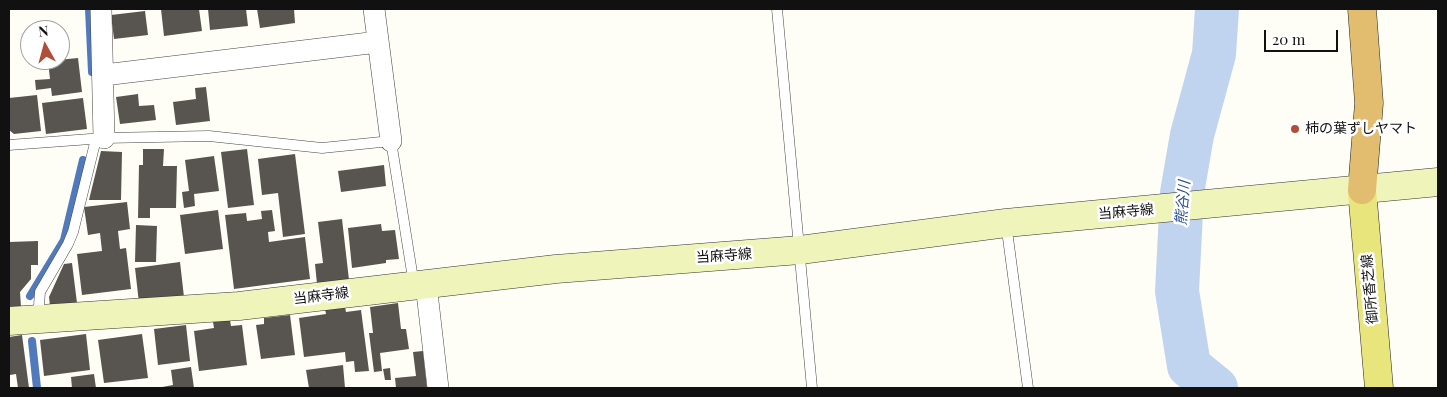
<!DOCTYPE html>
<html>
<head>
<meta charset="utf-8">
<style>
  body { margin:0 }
  #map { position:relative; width:1447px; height:397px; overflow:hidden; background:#fefef6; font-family:"Playfair Display",serif }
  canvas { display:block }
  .frame { position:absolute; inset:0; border:10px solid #111; pointer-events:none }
  .north { position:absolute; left:20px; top:20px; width:50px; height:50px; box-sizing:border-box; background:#fff; border:1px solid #a0a0a0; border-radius:50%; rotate:353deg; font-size:14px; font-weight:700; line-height:20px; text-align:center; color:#111 }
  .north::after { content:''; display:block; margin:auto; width:18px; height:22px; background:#b04e39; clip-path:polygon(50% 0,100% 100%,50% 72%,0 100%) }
  .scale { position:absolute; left:1264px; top:30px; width:74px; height:22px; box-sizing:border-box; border:2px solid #111; border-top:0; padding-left:6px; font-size:15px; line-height:18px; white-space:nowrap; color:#111; -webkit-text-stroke:4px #fff; paint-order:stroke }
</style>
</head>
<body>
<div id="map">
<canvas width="1447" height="397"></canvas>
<div class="frame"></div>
<div class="north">N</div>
<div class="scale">20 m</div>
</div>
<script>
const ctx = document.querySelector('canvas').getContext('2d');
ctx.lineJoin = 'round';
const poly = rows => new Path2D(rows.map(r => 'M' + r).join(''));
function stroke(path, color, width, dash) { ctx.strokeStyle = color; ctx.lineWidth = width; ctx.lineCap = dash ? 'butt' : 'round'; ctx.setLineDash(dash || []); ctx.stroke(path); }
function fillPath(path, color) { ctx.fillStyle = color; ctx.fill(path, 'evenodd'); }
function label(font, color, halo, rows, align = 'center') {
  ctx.font = font + ' "Playfair Display","Noto Sans JP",serif'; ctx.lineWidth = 5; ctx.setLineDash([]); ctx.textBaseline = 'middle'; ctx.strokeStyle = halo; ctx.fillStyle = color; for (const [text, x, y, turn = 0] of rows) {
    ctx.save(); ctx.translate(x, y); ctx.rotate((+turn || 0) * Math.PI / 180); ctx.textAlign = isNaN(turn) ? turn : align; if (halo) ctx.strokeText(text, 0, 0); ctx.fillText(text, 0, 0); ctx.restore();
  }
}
const stream = poly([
  [89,9,92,72],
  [30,296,64,240,83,160],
  [32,341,37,388]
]);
const river = poly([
  [1216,388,1189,366,1177,291,1182,193,1192,135,1214,54,1217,9]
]);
const building = poly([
  [161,9,199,9,202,31,164,36],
  [208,9,246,9,248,26,210,30],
  [257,9,294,9,295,23,260,28],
  [145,11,148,35,114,39,111,15],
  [78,58,82,92,52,96,51,88,36,90,35,80,50,79,48,61],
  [206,87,210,121,176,125,173,102,196,99,195,88],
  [138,94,139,106,154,105,156,120,120,124,116,97],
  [37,95,41,131,14,134,9,130,9,98],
  [83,98,87,129,46,134,42,103],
  [143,149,164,149,163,166,177,166,176,208,150,208,150,218,138,218,139,165,143,165],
  [247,149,254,205,228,208,221,152],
  [101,151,122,152,121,200,89,200],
  [295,154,305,234,283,237,278,193,262,195,258,159],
  [214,156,219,191,194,194,195,206,184,208,182,192,189,191,185,160],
  [384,165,386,186,341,192,338,171],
  [127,202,130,229,118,231,120,249,126,248,131,289,82,295,77,254,102,251,100,233,88,235,84,207],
  [218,210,223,249,185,254,180,215],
  [272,210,275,231,268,232,269,242,305,237,310,279,234,289,225,215,246,213,247,221,262,219,261,211],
  [342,219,349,280,317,284,315,264,323,263,318,222],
  [381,224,382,231,395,230,399,259,386,260,386,263,352,268,348,228],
  [136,225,157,226,156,262,135,262],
  [38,241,38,265,31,265,31,279,20,292,21,307,9,307,9,242],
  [180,262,184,297,139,303,135,268],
  [72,263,77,303,50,306,49,297,64,264],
  [398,303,401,329,406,329,409,349,380,353,382,371,374,372,369,333,373,333,370,307],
  [345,307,346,312,361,310,369,371,355,372,354,361,346,362,345,352,304,357,299,318,326,314,325,309],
  [290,315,295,355,261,359,256,325,264,324,264,318],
  [230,320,231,326,242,325,247,365,199,371,194,331,214,328,213,322],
  [186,325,190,361,158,365,154,329],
  [86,334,90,370,44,376,40,340],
  [142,334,148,378,104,383,98,340],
  [22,335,29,388,18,388,16,374,10,375,9,337],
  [423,351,427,388,396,388,395,378,416,376,413,352],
  [343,365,345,388,309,388,306,370],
  [191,367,194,388,157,388,173,385,171,370],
  [390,368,391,380,385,380,383,369],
  [94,374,96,388,72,388,71,377]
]);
const lane = poly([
  [777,9,812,388],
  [9,145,104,138,209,136,322,148,391,141,414,285],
  [1006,223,1028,388],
  [38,319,40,292,68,244,73,232,96,139]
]);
const street = poly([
  [101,9,104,138],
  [374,9,391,141],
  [104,75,378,42],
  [426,284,438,388]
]);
const secondary = poly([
  [9,321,239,306,556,269,800,250,1006,223,1438,182]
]);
const primary = poly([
  [1362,190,1379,388]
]);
const highway = poly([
  [1362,9,1369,103,1362,190]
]);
const markers = [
  [1295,129,5,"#b04e39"]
];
const poiNames = [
  ["柿の葉ずしヤマト",1305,129]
];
const streetNames = [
  ["当麻寺線",1126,212,-5],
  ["当麻寺線",724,256,-4],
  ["御所香芝線",1370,289,-95],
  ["当麻寺線",321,296,-7]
];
const waterNames = [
  ["熊谷川",1183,203,-85]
];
stroke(stream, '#517abd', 8);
stroke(river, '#c1d4ef', 44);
fillPath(building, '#58544f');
stroke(lane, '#444', 11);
stroke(street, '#444', 22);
stroke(secondary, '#333', 29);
stroke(primary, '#222', 29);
stroke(highway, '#222', 29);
stroke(lane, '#fff', 10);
stroke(street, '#fff', 21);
stroke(secondary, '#eff5ba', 28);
stroke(primary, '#e7e57c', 28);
stroke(highway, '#e2bd70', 28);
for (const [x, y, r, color] of markers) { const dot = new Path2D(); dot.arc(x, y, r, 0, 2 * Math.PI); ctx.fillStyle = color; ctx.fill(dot); stroke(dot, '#fff', 2); }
label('14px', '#111', '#fff', poiNames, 'left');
label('14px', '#111', '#fff', streetNames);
label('italic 15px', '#294e94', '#fff', waterNames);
</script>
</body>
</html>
